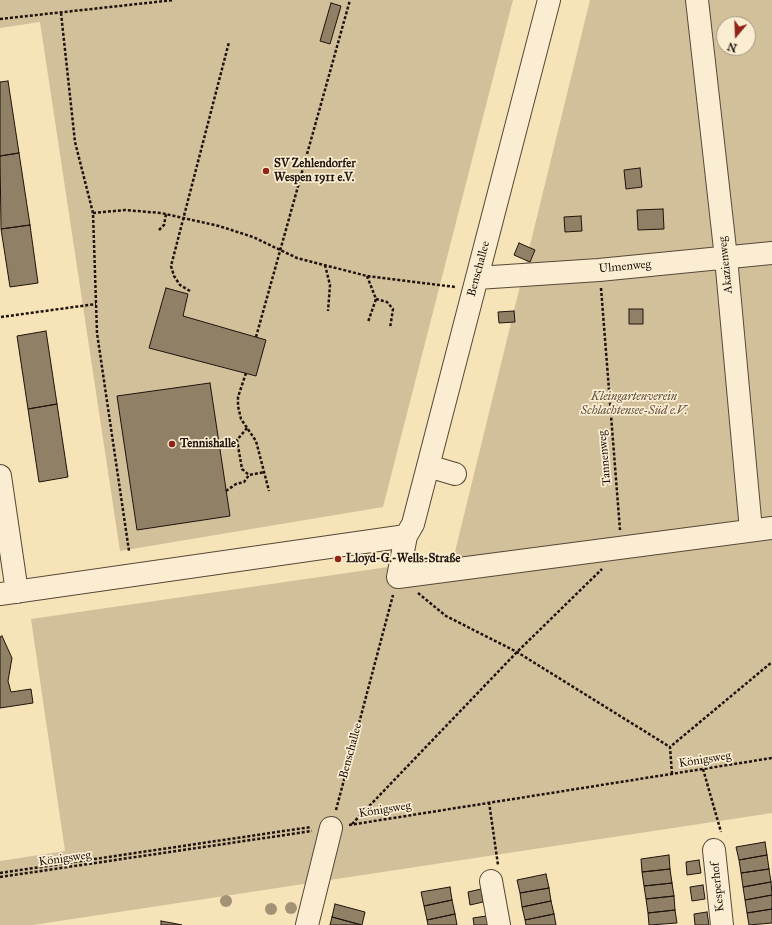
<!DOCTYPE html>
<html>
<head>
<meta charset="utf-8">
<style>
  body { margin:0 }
  #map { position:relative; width:772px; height:925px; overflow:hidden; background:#f7e3b8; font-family:"IM FELL Great Primer",serif }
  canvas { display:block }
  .north { position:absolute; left:716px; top:16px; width:40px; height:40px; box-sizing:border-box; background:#faedd1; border:1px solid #a29683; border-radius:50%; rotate:199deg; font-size:11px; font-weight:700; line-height:16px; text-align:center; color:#1f140d }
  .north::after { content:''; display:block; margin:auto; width:14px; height:18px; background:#8f2418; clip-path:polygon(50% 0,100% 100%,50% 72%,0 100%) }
</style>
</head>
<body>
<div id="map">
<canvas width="772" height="925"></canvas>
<div class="north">N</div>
</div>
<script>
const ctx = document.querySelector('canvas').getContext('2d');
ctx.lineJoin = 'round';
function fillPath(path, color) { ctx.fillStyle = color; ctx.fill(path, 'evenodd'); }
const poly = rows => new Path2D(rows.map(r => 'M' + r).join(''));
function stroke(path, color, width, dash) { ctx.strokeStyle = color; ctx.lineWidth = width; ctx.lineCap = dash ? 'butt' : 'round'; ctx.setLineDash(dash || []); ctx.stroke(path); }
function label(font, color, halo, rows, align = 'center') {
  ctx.font = font + ' "IM FELL Great Primer",serif'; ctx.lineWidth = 3.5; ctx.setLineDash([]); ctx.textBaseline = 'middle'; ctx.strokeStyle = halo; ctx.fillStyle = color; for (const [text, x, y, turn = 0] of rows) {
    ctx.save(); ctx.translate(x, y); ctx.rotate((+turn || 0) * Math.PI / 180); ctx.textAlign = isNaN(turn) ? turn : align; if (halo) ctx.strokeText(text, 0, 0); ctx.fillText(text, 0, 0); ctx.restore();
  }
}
const green = poly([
  [0,0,513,0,383,507,120,551,40,22,0,28],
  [590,0,772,0,772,813,33,925,0,925,0,861,65,851,31,619,388,567,386,577,451,568],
  [724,24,748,24,748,48,724,48]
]);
const building = poly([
  [331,3,341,6,330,44,320,41,331,3],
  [8,81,19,153,0,156,0,82,8,81],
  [19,153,30,225,1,229,0,156,19,153],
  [640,168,642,187,626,189,624,170,640,168],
  [663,209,664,229,638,230,637,210,663,209],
  [581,216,582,231,565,232,564,217,581,216],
  [30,225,38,283,10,287,1,229,30,225],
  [519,243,535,250,530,262,514,255,519,243],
  [166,288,188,294,183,316,266,340,256,376,149,348,166,288],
  [629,309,643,309,643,324,629,324,629,309],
  [514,311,515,322,499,323,498,312,514,311],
  [46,331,57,404,28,409,17,336,46,331],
  [210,383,230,516,137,530,117,396,210,383],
  [57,404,68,477,39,482,28,409,57,404],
  [2,636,12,658,8,681,11,692,31,689,33,703,0,708,0,637,2,636],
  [765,842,767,855,739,860,736,847,765,842],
  [669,855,670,869,642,872,641,859,669,855],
  [767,855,769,869,741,873,739,860,767,855],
  [699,860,701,873,687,875,686,862,699,860],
  [670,869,672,883,644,886,642,872,670,869],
  [769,869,771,882,743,887,741,873,769,869],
  [546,874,549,888,520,893,517,880,546,874],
  [771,882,772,895,745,900,743,887,771,882],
  [672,883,674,896,646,899,644,886,672,883],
  [703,885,705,899,692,901,690,887,703,885],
  [450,887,452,900,424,906,421,892,450,887],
  [549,888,551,901,522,907,520,893,549,888],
  [481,889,483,902,470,905,468,892,481,889],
  [772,895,772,909,747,913,745,900,772,895],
  [674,896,675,910,648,913,646,899,674,896],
  [452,900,455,914,427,920,424,906,452,900],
  [551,901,554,914,525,920,522,907,551,901],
  [335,904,365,912,362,925,332,917,335,904],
  [772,909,772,923,749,925,747,913,772,909],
  [675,910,677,923,649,925,648,913,675,910],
  [707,912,709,925,695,925,694,914,707,912],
  [455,914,457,925,428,925,427,920,455,914],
  [554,914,556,925,526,925,525,920,554,914],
  [486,916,488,925,474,925,473,918,486,916],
  [332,917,361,925,330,925,332,917],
  [161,921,172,923,182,925,161,925,161,921]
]);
const path = poly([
  [61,13,75,142,93,213,97,333,129,551],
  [0,19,174,0],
  [93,213,125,210,161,213,219,226,253,237,297,258,367,276,455,287],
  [159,230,164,225,166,214],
  [325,265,330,285,328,311],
  [367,276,376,299,368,322],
  [601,288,620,530],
  [190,291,180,285,174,276,171,266,229,42],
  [376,299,387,302,393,309,390,328],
  [1,317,96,304],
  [256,337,350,0],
  [246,373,238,397,238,406,241,419,256,441,269,491],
  [247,428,237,440,242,469,249,475],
  [226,491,236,484,244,482,249,475,265,472],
  [418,593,446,616,517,652,670,747],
  [703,769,721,832],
  [672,774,670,747,772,662],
  [489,802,498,865],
  [336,810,393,595],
  [352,824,517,652,602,569],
  [349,825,772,758],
  [0,873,311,827],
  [0,877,312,831]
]);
const minor = poly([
  [549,0,413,524,406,536,398,577,772,528],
  [697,0,726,258,751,530],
  [477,278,599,270,772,253],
  [428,466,455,474],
  [0,476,17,592],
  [0,594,406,536],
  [714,850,722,925],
  [491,881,499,925],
  [307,925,331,828]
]);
const trees = [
  [226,901],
  [291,908],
  [271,909]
];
const markers = [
  [266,171,4,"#8f2418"],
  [172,444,4,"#8f2418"],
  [338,559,4,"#8f2418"]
];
const poiNames = [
  ["SV Zehlendorfer",274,164],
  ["Wespen 1911 e.V.",274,178],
  ["Tennishalle",180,444],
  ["Lloyd-G.-Wells-Straße",346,559]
];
const streetNames = [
  ["Akazienweg",726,265,-96],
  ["Ulmenweg",625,267,-5],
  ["Benschallee",479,269,-75],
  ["Tannenweg",605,458,-95],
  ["Benschallee",351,751,-75],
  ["Königsweg",705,760,-9],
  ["Königsweg",385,810,-9],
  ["Königsweg",65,859,-8],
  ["Kesperhof",718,887,-96]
];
const parkNames = [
  ["Kleingartenverein",634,397],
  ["Schlachtensee-Süd e.V.",634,411]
];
fillPath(green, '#d2c09b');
fillPath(building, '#8f8066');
stroke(building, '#1f140d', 1);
stroke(minor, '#554838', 24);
stroke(path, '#1f140d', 2.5, [3, 2]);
stroke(minor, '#faedd1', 22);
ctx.fillStyle = '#a39275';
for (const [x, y] of trees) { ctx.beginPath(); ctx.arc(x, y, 6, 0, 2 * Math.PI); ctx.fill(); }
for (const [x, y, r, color] of markers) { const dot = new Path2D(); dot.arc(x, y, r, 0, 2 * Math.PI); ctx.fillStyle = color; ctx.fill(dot); stroke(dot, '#faedd1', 1.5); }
label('bold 12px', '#1f140d', '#faedd1', poiNames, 'left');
label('12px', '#1f140d', '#faedd1', streetNames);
label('italic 12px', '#5e503f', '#faedd1', parkNames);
</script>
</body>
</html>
